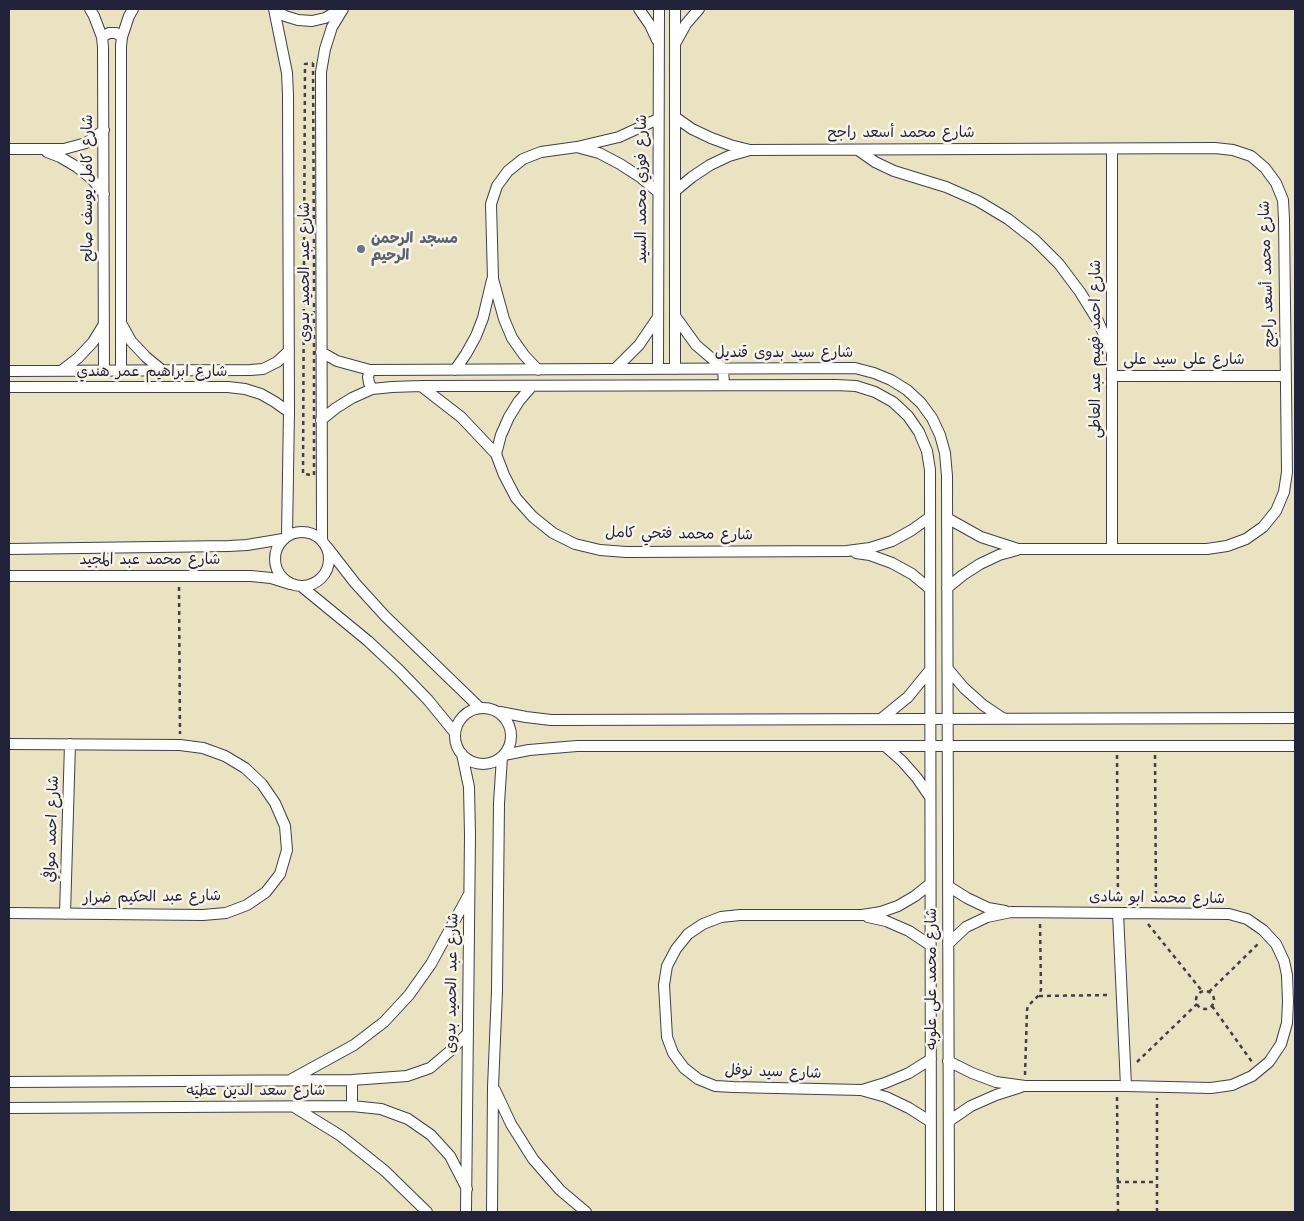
<!DOCTYPE html>
<html>
<head>
<meta charset="utf-8">
<style>
  body { margin:0 }
  #map { position:relative; width:1304px; height:1221px; overflow:hidden; background:#eae3c2; font-family:"Architects Daughter",sans-serif }
  canvas { display:block }
  .frame { position:absolute; inset:0; border:10px solid #22223b; pointer-events:none }
</style>
</head>
<body>
<div id="map">
<canvas width="1304" height="1221"></canvas>
<div class="frame"></div>
</div>
<script>
const ctx = document.querySelector('canvas').getContext('2d');
ctx.lineJoin = 'round';
const poly = rows => new Path2D(rows.map(r => 'M' + r).join(''));
function stroke(path, color, width, dash) { ctx.strokeStyle = color; ctx.lineWidth = width; ctx.lineCap = dash ? 'butt' : 'round'; ctx.setLineDash(dash || []); ctx.stroke(path); }
function label(font, color, halo, rows, align = 'center') {
  ctx.font = font + ' "Architects Daughter","Playpen Sans Arabic",sans-serif'; ctx.lineWidth = 5; ctx.setLineDash([]); ctx.textBaseline = 'middle'; ctx.strokeStyle = halo; ctx.fillStyle = color; for (const [text, x, y, turn = 0] of rows) {
    ctx.save(); ctx.translate(x, y); ctx.rotate((+turn || 0) * Math.PI / 180); ctx.textAlign = isNaN(turn) ? turn : align; if (halo) ctx.strokeText(text, 0, 0); ctx.fillText(text, 0, 0); ctx.restore();
  }
}
const path = poly([
  [313,63,314,260,314,475,303,474,305,64,313,63],
  [179,587,180,734],
  [1117,755,1118,902],
  [1155,755,1156,902],
  [1148,924,1202,991],
  '1196 1000a9 9 0 1 1 18 0a9 9 0 1 1-18 0Z',
  [1209,992,1260,942],
  [1039,996,1111,995],
  [1212,1006,1252,1062],
  [1137,1062,1197,1004],
  [1025,1075,1027,1010,1028,1006,1038,996,1041,990,1040,922],
  [1117,1097,1118,1212],
  [1117,1182,1157,1182],
  [1157,1212,1157,1098]
]);
const minor = poly([
  [90,9,94,16,102,37,103,47,104,371],
  [274,9,287,73,288,95,289,412,287,536],
  [274,9,285,16,298,20,312,21,325,18,341,9],
  [639,9,650,25,657,40],
  [102,37,109,33,116,33,122,37],
  [676,42,686,24,699,9],
  [675,117,692,129,711,138,730,145,750,150,1215,148,1233,150,1251,156,1265,168,1276,183,1283,200,1284,219,1287,472,1284,492,1276,511,1263,527,1246,539,1227,546,1207,549,1018,549,981,537,947,518],
  [580,148,599,153,620,164,640,177,658,192],
  [9,149,64,149,86,143,104,130],
  [1112,149,1112,549],
  [858,150,875,162,894,171,946,187,978,201,1008,219,1035,240,1059,264,1080,292,1098,321,1110,349],
  [47,152,60,157,77,167,92,179,104,194],
  [675,191,692,177,710,165,729,156,750,150],
  [675,316,696,345,723,368,724,385],
  [121,323,131,341,146,357,163,371],
  [321,352,337,361,370,370,855,368,874,373,891,380,907,390,921,403,932,418,940,435,945,453,947,476,949,1212],
  [615,369,639,345,658,317],
  [658,369,659,9],
  [675,369,675,9],
  [370,370,368,377,369,383,372,389],
  [455,370,466,354,476,336,483,318,492,280],
  [538,370,524,355,512,338,504,319,493,279,491,204,497,186,508,171,523,159,541,152,577,147,619,137,658,119],
  [9,371,250,370,263,369,277,362,289,351],
  [61,371,78,358,93,342,104,324],
  [121,371,121,46,122,37,129,16,133,9],
  [1112,376,1286,376],
  [421,386,461,417,496,454,504,475,516,498,533,517,553,533,575,544,600,550,626,552,847,551,870,548,892,541,912,530,930,517],
  [9,387,228,387,245,389,261,394,275,402,289,412],
  [321,420,336,408,352,398,372,389,392,387,421,386,836,385,856,386,875,392,893,402,908,416,919,432,927,451,930,470,931,1212],
  [496,454,501,435,509,417,519,401,532,386],
  '275 559a27 27 0 1 1 54 0a27 27 0 1 1-54 0Z',
  [322,540,321,72,325,49,332,27,343,9],
  [327,547,355,583,385,616,479,707],
  [9,549,229,546,247,545,283,539],
  [856,553,870,555,892,563,912,574,930,589],
  [9,576,251,576,271,578,290,584],
  [301,586,368,641,399,670,428,700,455,733],
  [947,588,963,575,980,564,999,555,1017,550],
  [948,669,964,688,983,705,1004,719],
  '455 736a28 28 0 1 1 56 0a28 28 0 1 1-56 0Z',
  [500,712,526,717,551,720,1295,718],
  [881,719,908,697,930,670],
  [9,744,180,745,203,748,225,756,245,768,262,784,275,803,285,826,287,850,280,874,266,892,247,905,226,913,203,915,9,913],
  [885,746,902,761,917,778,930,797],
  [462,754,469,787,470,835,466,1212],
  [504,755,529,750,577,746,1295,746],
  [930,884,915,896,898,906,881,912,862,915,740,915,721,917,703,924,688,934,676,949,667,966,664,985,667,1037,673,1053,684,1068,698,1079,715,1086,733,1087,861,1090,886,1097,909,1108,931,1122],
  [948,886,967,898,988,908,1005,911],
  [1118,913,1126,1086],
  [65,914,70,744],
  [868,917,886,921,909,931,930,945],
  [948,944,966,927,987,917,1011,912,1229,914,1247,919,1263,930,1276,944,1284,961,1287,975,1288,1002,1287,1023,1281,1044,1269,1062,1252,1076,1232,1085,1211,1088,1126,1086,1025,1086,996,1082,972,1073,948,1061],
  [292,1079,354,1045,384,1022,409,995,431,964,468,896],
  [352,1080,352,1106],
  [9,1082,352,1080,407,1076,430,1068,449,1052,467,1034],
  [495,1090,511,1124,533,1159,560,1190,586,1212],
  [862,1090,885,1083,909,1073,931,1059],
  [294,1107,341,1136,385,1171,427,1212],
  [9,1108,352,1106,381,1109,408,1119,431,1135,450,1156,467,1189],
  [949,1121,971,1106,996,1095,1021,1087],
  [492,1212,493,1087,497,991,499,803,502,757]
]);
const markers = [
  [361,249,5,"#6b7280"]
];
const streetNames = [
  ["شارع محمد أسعد راجح",901,134],
  ["شارع كامل يوسف صالح",89,188,-90],
  ["شارع فوزي محمد السيد",643,189,-90],
  ["شارع عبد الحميد بدوى",306,272,-90],
  ["شارع محمد أسعد راجح",1268,274,-92],
  ["شارع احمد فهيم عبد العاطى",1097,349,-90],
  ["شارع سيد بدوى قنديل",784,354],
  ["شارع على سيد على",1184,361],
  ["شارع ابراهيم عمر هندي",152,373],
  ["شارع محمد فتحي كامل",679,535,1],
  ["شارع محمد عبد المجيد",150,561],
  ["شارع احمد موافي",53,829,-88],
  ["شارع عبد الحكيم ضرار",152,898,-1],
  ["شارع محمد ابو شادى",1157,899,1],
  ["شارع محمد على علوبه",933,979,-90],
  ["شارع عبد الحميد بدوى",453,983,-89],
  ["شارع سيد نوفل",773,1073,2],
  ["شارع سعد الدين عطيه",256,1092]
];
const worshipNames = [
  ["مسجد الرحمن",371,240],
  ["الرحيم",371,257]
];
stroke(minor, '#403f4f', 12);
stroke(path, '#403f4f', 2.5, [4, 4]);
stroke(minor, '#fff', 10);
for (const [x, y, r, color] of markers) { const dot = new Path2D(); dot.arc(x, y, r, 0, 2 * Math.PI); ctx.fillStyle = color; ctx.fill(dot); stroke(dot, '#f7f3e8', 2); }
label('15px', '#22223b', '#f7f3e8', streetNames);
label('bold 15px', '#5b616d', '#f7f3e8', worshipNames, 'left');
</script>
</body>
</html>
